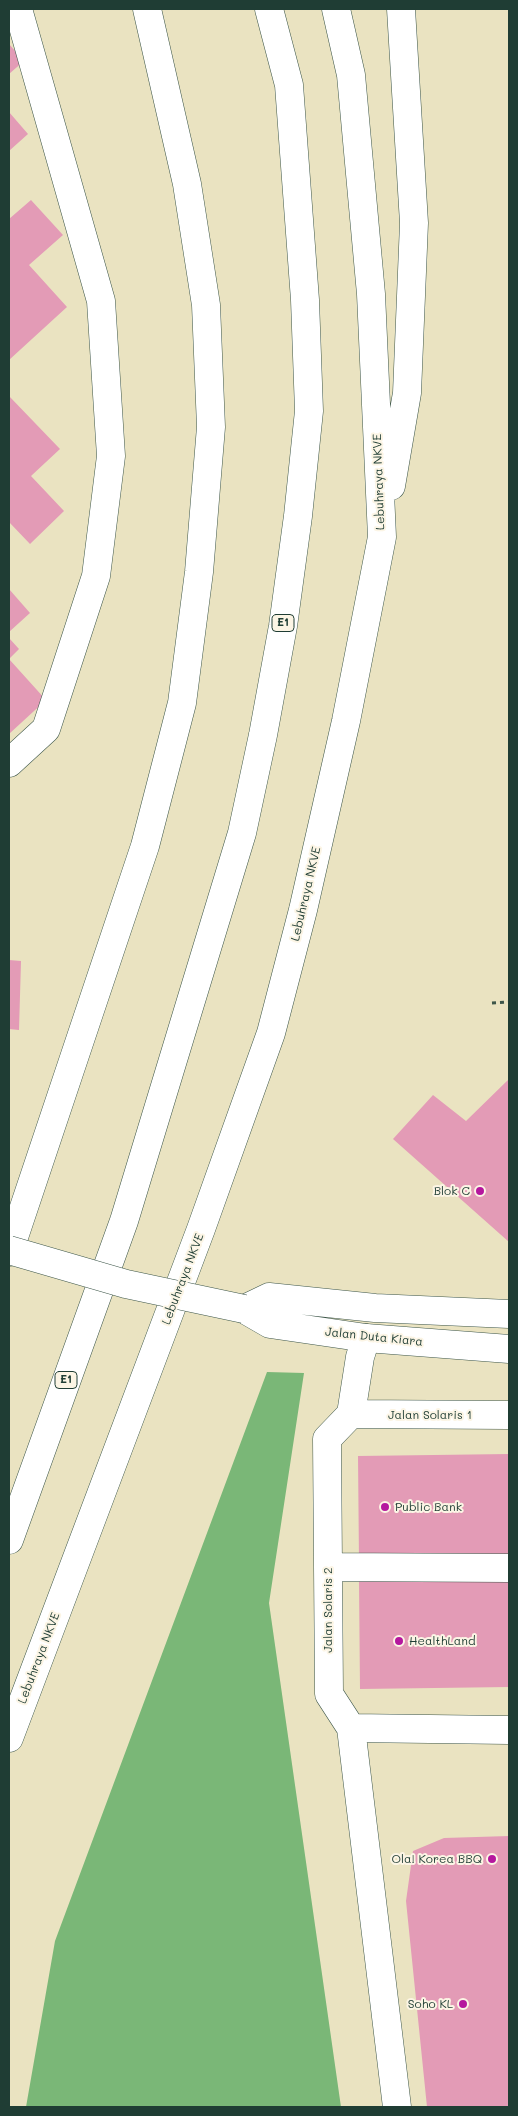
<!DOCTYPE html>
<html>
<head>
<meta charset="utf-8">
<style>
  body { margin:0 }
  #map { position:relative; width:518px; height:2116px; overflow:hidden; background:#eae3c1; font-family:Mali,sans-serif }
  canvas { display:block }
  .frame { position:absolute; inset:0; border:10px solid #1f3d34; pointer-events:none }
</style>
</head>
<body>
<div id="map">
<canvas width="518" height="2116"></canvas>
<div class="frame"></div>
</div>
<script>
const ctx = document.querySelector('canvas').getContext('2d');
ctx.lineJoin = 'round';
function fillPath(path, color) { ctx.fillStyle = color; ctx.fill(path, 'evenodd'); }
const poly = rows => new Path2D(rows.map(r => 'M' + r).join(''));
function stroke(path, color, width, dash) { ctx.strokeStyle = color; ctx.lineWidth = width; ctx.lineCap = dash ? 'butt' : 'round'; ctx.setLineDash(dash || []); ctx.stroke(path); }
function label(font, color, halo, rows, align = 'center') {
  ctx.font = font + ' Mali,sans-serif'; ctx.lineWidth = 4; ctx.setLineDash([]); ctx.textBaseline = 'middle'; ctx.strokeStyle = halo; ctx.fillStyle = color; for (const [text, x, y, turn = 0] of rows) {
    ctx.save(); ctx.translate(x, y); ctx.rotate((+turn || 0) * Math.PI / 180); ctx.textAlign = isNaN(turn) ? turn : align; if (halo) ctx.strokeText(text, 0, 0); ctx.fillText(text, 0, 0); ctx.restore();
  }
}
const forest = poly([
  [267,1372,304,1373,269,1603,341,2107,26,2107,55,1941]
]);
const building = poly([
  [9,44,24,61,9,74],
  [9,112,28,134,9,151],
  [31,200,63,235,29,265,67,307,9,360,9,219],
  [9,396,60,449,31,476,64,511,30,544,9,522],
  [9,589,30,613,9,632],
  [9,638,19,649,9,659],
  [9,659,46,700,9,734],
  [9,960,21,961,19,1030,9,1029],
  [509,1079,509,1242,393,1139,433,1095,466,1121],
  [509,1454,509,1561,359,1562,358,1456],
  [509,1580,509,1687,360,1689,359,1581],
  [509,1836,509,2107,427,2107,406,1901,413,1851,444,1838]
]);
const path = poly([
  [492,1003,509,1002]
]);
const minor = poly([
  [9,763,46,729,96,576,111,456,101,301,18,9],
  [366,1338,360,1357,351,1414,327,1439,329,1694,351,1728,397,2107],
  [351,1414,509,1415],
  [328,1567,509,1568],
  [351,1728,509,1730]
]);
const major = poly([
  [244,1309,270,1324,366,1338,509,1349],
  [244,1309,269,1297,375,1308,509,1314]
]);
const highway = poly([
  [391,486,407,393,414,223,401,9],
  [9,1252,145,846,182,703,199,572,211,427,206,305,187,184,147,9],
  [9,1540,124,1221,242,833,263,735,283,626,298,516,309,411,305,300,289,85,269,9],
  [9,1738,201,1229,271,1033,303,910,346,721,382,537,371,294,351,75,336,9]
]);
const majorBridge = poly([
  [9,1250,126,1284,244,1309]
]);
const markers = [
  [480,1191,5,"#b5179e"],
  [385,1507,5,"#b5179e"],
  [399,1641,5,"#b5179e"],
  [492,1859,5,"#b5179e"],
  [463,2004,5,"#b5179e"]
];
const shields = [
  [283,623,22],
  [66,1380,22]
];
const shieldNames = [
  ["E1",283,623],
  ["E1",66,1380]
];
const streetNames = [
  ["Lebuhraya NKVE",379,482,-92],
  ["Lebuhraya NKVE",306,894,-77],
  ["Lebuhraya NKVE",183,1279,-69],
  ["Jalan Duta Kiara",374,1337,6],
  ["Jalan Solaris 1",430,1415],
  ["Jalan Solaris 2",328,1610,-90],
  ["Lebuhraya NKVE",39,1658,-69]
];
const poiNames = [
  ["Blok C",470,1191],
  ["Public Bank",395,1507,"left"],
  ["HealthLand",409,1641,"left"],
  ["Ola! Korea BBQ",482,1859],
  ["Soho KL",453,2004]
];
fillPath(forest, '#7ab777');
fillPath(building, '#e39bb6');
stroke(minor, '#3d5649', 29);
stroke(major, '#3d5649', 29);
stroke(highway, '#3d5649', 29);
stroke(path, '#3d5649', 3, [4, 4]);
stroke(minor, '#fff', 28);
stroke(major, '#fff', 28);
stroke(highway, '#fff', 28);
stroke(majorBridge, '#3d5649', 29, []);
stroke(majorBridge, '#fff', 28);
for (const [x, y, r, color] of markers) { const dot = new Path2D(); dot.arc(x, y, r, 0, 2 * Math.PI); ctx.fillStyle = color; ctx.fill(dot); stroke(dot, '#fcf5e5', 2); }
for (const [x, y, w] of shields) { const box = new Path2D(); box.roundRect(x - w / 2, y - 8.5, w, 17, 4); ctx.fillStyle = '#fcf5e5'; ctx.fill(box); stroke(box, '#1f3d34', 1); }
label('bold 11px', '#1f3d34', null, shieldNames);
label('12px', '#1f3d34', '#fcf5e5', streetNames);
label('12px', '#1f3d34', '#fcf5e5', poiNames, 'right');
</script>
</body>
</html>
